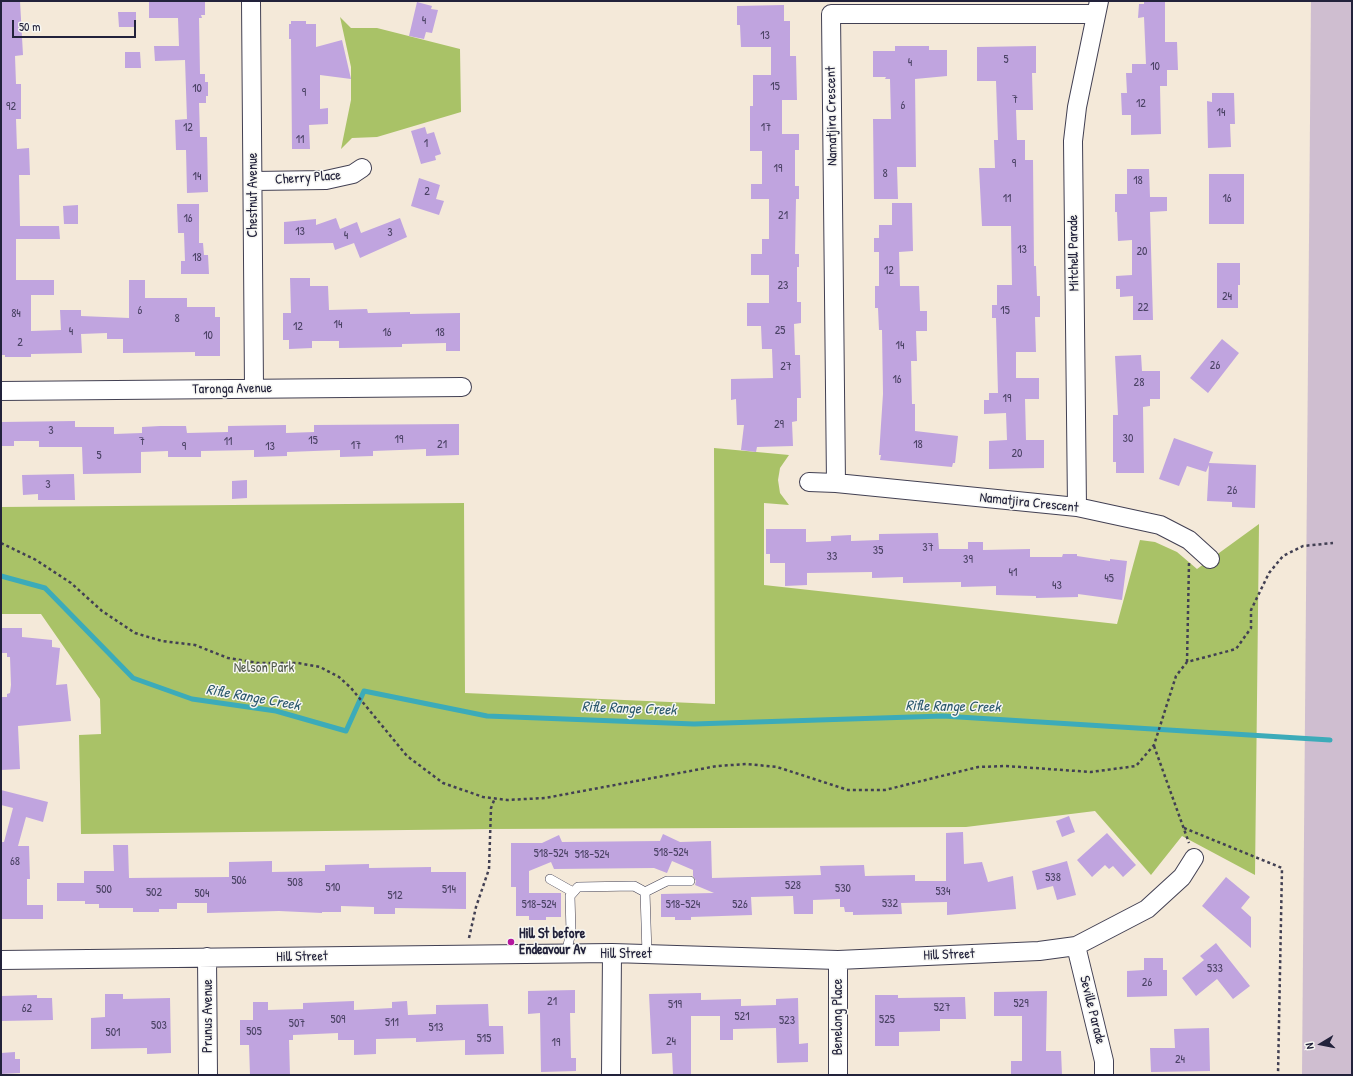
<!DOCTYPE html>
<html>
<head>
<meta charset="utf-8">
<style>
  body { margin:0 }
  #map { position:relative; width:1353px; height:1076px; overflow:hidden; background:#f4e9d9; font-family:"Patrick Hand",sans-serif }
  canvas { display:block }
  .frame { position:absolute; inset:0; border:2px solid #22223b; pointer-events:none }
  .north { position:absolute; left:1301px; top:1024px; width:40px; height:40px; -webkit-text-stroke:3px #f6f6f2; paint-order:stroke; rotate:260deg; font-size:11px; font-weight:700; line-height:16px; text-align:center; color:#22223b }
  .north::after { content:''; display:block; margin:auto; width:14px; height:18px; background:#22223b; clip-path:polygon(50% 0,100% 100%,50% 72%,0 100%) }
  .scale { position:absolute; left:12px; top:20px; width:124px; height:18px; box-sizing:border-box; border:2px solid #22223b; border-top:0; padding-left:5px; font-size:12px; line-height:14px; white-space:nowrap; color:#22223b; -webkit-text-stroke:3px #f6f6f2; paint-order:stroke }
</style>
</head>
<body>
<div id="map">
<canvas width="1353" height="1076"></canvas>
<div class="frame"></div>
<div class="north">N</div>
<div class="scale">50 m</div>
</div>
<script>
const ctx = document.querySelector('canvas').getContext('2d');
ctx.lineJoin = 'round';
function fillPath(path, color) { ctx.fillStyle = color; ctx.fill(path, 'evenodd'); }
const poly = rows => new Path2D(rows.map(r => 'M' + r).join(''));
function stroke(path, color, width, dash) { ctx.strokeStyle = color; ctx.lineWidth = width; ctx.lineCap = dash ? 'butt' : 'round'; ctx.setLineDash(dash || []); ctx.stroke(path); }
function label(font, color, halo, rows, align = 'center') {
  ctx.font = font + ' "Patrick Hand",sans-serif'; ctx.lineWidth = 3; ctx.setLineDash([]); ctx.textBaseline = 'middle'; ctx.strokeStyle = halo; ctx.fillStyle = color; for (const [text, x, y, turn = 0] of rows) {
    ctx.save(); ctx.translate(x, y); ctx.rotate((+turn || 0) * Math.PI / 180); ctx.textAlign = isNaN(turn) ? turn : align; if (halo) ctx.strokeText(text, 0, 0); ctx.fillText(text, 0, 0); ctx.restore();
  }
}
const industrial = poly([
  [1311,1,1352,1,1352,1075,1302,1075]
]);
const green = poly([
  [340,17,351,28,377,28,460,49,461,112,377,137,352,138,341,149,351,100,351,67],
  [714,448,789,455,780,468,778,480,780,493,789,505,764,503,764,585,1117,624,1140,540,1155,542,1177,552,1197,569,1259,524,1255,875,1182,836,1151,875,1095,811,966,827,489,829,81,834,79,735,101,734,100,699,41,614,1,614,1,507,464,503,465,693,715,704]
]);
const stream = poly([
  [1,576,45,588,133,678,192,699,276,711,346,731,364,691,487,716,694,724,943,716,1330,740]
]);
const building = poly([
  [20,1,23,55,15,56,16,84,21,84,21,119,16,119,17,149,29,148,30,175,19,175,20,226,59,226,60,239,16,239,16,280,54,280,54,295,31,295,31,331,61,330,60,310,81,310,81,316,129,318,129,280,145,280,145,298,187,298,187,307,215,307,215,317,220,317,220,356,195,356,195,352,123,353,123,339,107,339,107,333,81,334,82,353,31,354,31,357,5,357,5,355,1,355,1,2],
  [149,1,205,1,205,15,201,15,202,18,199,18,200,74,205,74,205,82,208,82,208,96,206,96,206,103,199,103,200,137,207,137,208,192,187,193,186,150,176,150,175,120,187,119,185,60,155,61,154,46,179,46,178,18,149,18],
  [1144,1,1165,1,1165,42,1177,42,1178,70,1167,70,1167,86,1160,86,1161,134,1131,135,1131,115,1122,115,1121,93,1127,93,1126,73,1132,73,1132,64,1146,64,1144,17,1138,18,1139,4,1144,4],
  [417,2,432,6,431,9,438,10,432,33,426,32,424,39,409,36],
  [784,5,784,21,790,21,790,56,796,56,797,100,782,100,782,134,799,134,799,150,795,150,795,186,799,186,799,199,796,199,795,254,799,254,799,267,797,267,797,302,801,302,801,323,794,324,795,355,800,355,801,398,797,398,797,421,792,422,793,446,757,447,756,452,741,450,744,425,737,425,736,399,731,400,731,379,773,378,772,349,762,349,761,326,747,326,747,303,769,303,769,275,751,275,751,254,762,254,762,239,769,239,769,199,751,199,751,184,762,184,762,151,750,151,750,106,753,106,753,75,771,75,771,47,741,47,740,25,737,25,737,6],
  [118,12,136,12,136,27,119,27],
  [291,21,306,21,306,24,316,24,316,47,342,40,351,79,320,75,320,109,328,108,328,124,309,125,310,149,292,149,291,39,289,39,289,24,291,24],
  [895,46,929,46,929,50,947,50,947,76,915,79,916,167,897,167,898,199,874,199,873,119,891,119,890,79,885,79,886,77,873,77,873,51,895,51],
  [1036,46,1036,73,1032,73,1033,110,1016,110,1017,140,1025,140,1025,160,1033,160,1034,266,1036,266,1037,296,1040,296,1040,317,1035,317,1036,352,1016,352,1016,378,1039,378,1039,399,1025,399,1026,440,1044,440,1044,468,989,469,989,441,1007,440,1006,413,984,414,984,400,989,400,989,393,998,393,996,318,992,318,992,305,997,305,997,285,1012,285,1011,226,982,226,979,168,995,168,994,140,998,140,996,81,977,81,977,47],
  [125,52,140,52,141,68,125,68],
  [1212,93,1234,93,1235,124,1230,124,1231,147,1208,148,1207,101,1212,102],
  [425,127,427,134,434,132,441,154,435,156,436,160,421,164,411,131],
  [1127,169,1149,169,1150,197,1167,197,1167,211,1150,212,1153,320,1133,320,1133,296,1120,297,1120,289,1116,289,1116,276,1132,275,1132,240,1118,241,1117,212,1115,212,1115,194,1127,194],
  [1209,174,1244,174,1244,224,1209,224],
  [419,178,440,185,436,199,444,201,439,215,411,206],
  [892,203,912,203,913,251,899,252,900,286,919,286,920,311,927,311,927,331,916,331,917,361,911,361,912,404,915,404,915,431,958,436,955,463,953,463,952,467,880,460,881,455,879,455,883,394,882,330,879,330,878,308,875,308,875,286,879,286,879,252,874,252,874,238,879,238,879,225,892,225],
  [177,204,199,204,199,243,203,243,204,255,208,255,209,274,181,274,181,261,185,261,184,233,178,233],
  [78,205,78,224,64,224,63,206],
  [336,218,340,229,357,222,361,233,400,218,407,237,360,258,354,243,335,250,333,243,284,244,284,222,316,219,316,225],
  [1217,263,1240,263,1240,285,1238,285,1238,308,1217,308],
  [290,278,310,278,310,286,328,286,329,310,367,309,368,313,410,312,410,314,460,313,460,351,446,351,446,343,402,344,402,347,339,348,339,341,312,341,312,348,289,349,289,340,283,340,283,313,291,313],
  [1222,339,1239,353,1208,393,1190,378],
  [1141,355,1142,371,1160,371,1160,399,1150,399,1150,406,1143,407,1144,473,1116,473,1116,462,1113,462,1113,415,1118,415,1115,356],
  [75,421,75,427,114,427,114,434,142,433,142,427,160,426,186,426,187,433,228,432,228,426,286,425,286,433,314,432,314,425,459,424,459,455,426,456,426,449,373,451,373,456,340,457,340,450,287,452,287,456,254,457,254,450,201,451,201,457,168,457,168,451,141,452,141,473,83,474,82,447,39,447,39,441,14,441,14,446,1,446,2,422],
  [1174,438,1213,452,1209,463,1256,465,1255,508,1232,507,1232,502,1207,501,1209,465,1206,472,1187,466,1179,486,1159,479],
  [74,474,75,500,38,500,38,494,23,495,22,475],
  [247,480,247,498,232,499,232,481],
  [766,529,806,529,806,542,831,541,831,536,851,535,851,541,879,540,879,534,938,533,939,549,968,549,968,542,983,542,983,550,1030,549,1030,557,1062,557,1063,554,1077,554,1077,556,1110,561,1110,559,1127,561,1122,600,1078,594,1078,597,1036,598,1036,596,996,595,996,586,961,587,961,582,903,583,903,577,872,578,872,572,807,573,807,585,785,586,785,563,770,563,770,554,766,554],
  [1,628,22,628,22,637,52,640,52,647,60,648,56,685,67,684,71,721,18,726,20,769,1,770,1,697,7,697,7,694,10,693,11,685,10,657,7,657,7,653,1,653],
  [1,790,48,802,43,822,26,817,18,846,29,846,30,879,27,879,27,905,43,905,43,919,1,919,1,842,4,842,13,808,1,805],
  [1069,816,1075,832,1062,837,1056,821],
  [963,832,964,864,982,862,988,882,1013,876,1016,909,947,915,947,902,901,903,902,914,853,915,853,912,845,912,844,907,840,907,840,899,813,900,813,914,794,914,793,896,751,897,752,915,691,917,691,920,675,920,675,917,661,917,661,894,714,893,695,885,696,881,693,876,693,870,672,861,667,873,654,868,554,869,551,862,529,871,529,893,561,893,561,917,546,917,546,920,529,920,529,916,516,916,516,887,511,887,511,843,542,843,559,835,562,842,660,841,663,834,680,842,711,841,712,878,821,875,820,866,864,865,865,876,915,875,915,881,946,881,946,833],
  [1107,833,1136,865,1123,877,1113,866,1109,869,1105,865,1092,877,1077,860],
  [113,845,128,845,129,878,229,877,229,862,272,861,272,872,325,871,325,865,369,864,369,868,431,867,431,872,466,872,466,909,395,908,395,914,374,914,374,907,341,906,341,912,322,912,322,913,279,911,207,913,207,903,177,903,177,909,159,909,159,912,133,912,133,908,99,908,99,904,85,904,85,901,57,901,57,883,84,883,84,871,114,871],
  [1067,861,1076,895,1057,900,1053,886,1037,890,1032,871],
  [1226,877,1250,897,1241,908,1251,917,1251,948,1202,906],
  [1216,943,1250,986,1233,999,1217,979,1196,996,1182,978,1204,960,1200,956],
  [1144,958,1163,958,1163,970,1167,970,1167,996,1127,997,1127,971,1144,970],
  [575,990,575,1013,570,1013,571,1058,576,1058,576,1071,541,1072,540,1013,528,1014,528,991],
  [1047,991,1046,1051,1061,1051,1062,1075,1011,1075,1011,1061,1022,1061,1022,1016,994,1016,994,992],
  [701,993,701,1000,741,999,741,1006,776,1005,776,999,798,998,799,1044,808,1043,808,1062,777,1063,776,1028,733,1029,733,1040,720,1040,720,1016,691,1016,691,1075,673,1075,672,1053,652,1054,649,994],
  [105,994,123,994,123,999,170,998,171,1053,147,1054,147,1048,91,1049,91,1018,105,1017],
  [37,995,37,998,52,998,53,1020,1,1021,1,996],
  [875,995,898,995,898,998,965,997,966,1019,940,1019,940,1031,899,1032,899,1046,875,1046],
  [354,1001,354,1010,392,1008,392,1002,407,1001,408,1015,436,1014,436,1005,488,1004,489,1026,503,1026,504,1054,465,1055,465,1040,416,1042,416,1038,376,1039,376,1054,354,1055,354,1040,338,1040,338,1033,293,1035,293,1040,289,1040,290,1075,250,1075,249,1045,240,1045,240,1020,253,1020,253,1002,268,1002,268,1010,303,1009,303,1003],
  [1209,1028,1210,1071,1151,1072,1150,1048,1175,1048,1174,1029],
  [15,1052,15,1059,20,1059,20,1073,1,1074,1,1053]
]);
const path = poly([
  [1,543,36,560,71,583,102,611,135,633,162,641,195,645,228,658,258,663,298,663,320,667,339,677,351,688,407,756,443,783,483,797,507,800,545,798,717,766,747,764,777,767,848,790,885,790,978,767,1006,766,1091,772,1136,766,1154,745,1176,676,1187,662,1236,649,1251,628,1251,610,1269,573,1283,556,1303,546,1333,543],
  [1187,662,1189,563],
  [1154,746,1189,843],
  [1184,828,1282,868,1278,1075],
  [469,938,476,907,489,869,491,808,495,798]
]);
const service = poly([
  [550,879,573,892],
  [566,954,571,932,570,896,578,887,634,886,645,892],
  [647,954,645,892,667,881,690,881]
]);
const minor = poly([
  [251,1,254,388],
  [1096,14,831,14,836,483,1077,507,1160,525,1189,540,1210,559],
  [253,181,326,180,353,174,362,168],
  [1,391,462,387],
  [809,482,836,483],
  [1077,507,1073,141,1077,107,1099,1],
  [1076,946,1104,1061,1104,1075],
  [207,957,208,1075],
  [1,960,612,953,838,960,1039,951,1076,946,1147,909,1182,877,1194,858],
  [838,960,838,1075],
  [611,1075,612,953]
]);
const markers = [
  [511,942,4,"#b5179e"]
];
const numberNames = [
  ["4",424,21],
  ["13",765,36],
  ["5",1006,60],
  ["4",910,63],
  ["10",1155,67],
  ["15",775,87],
  ["10",197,89],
  ["9",304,93],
  ["7",1015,100],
  ["12",1141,104],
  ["6",903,106],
  ["92",11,107],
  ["14",1221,113],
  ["12",188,128],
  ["17",766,128],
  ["11",300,140],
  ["1",426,144],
  ["9",1014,164],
  ["19",778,169],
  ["8",885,174],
  ["14",197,177],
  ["18",1138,181],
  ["2",427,192],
  ["11",1007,199],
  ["16",1227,199],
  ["21",783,216],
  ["16",188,219],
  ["13",300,232],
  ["3",390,233],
  ["4",346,236],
  ["13",1022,250],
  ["20",1142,252],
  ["18",197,258],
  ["12",889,271],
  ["23",783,286],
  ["24",1227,297],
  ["22",1143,308],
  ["6",140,311],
  ["15",1005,311],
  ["84",16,314],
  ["8",177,319],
  ["14",338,325],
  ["12",298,327],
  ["25",780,331],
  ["4",71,332],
  ["16",387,333],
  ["18",440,333],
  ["10",208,336],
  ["2",20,343],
  ["14",900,346],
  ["26",1215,366],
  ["27",786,367],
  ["16",897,380],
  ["28",1139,383],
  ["19",1007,399],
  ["29",779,425],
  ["3",51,431],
  ["30",1128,439],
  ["19",399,440],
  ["15",313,441],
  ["7",142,442],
  ["11",228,442],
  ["21",442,445],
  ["18",918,445],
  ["17",356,446],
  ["9",184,447],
  ["13",270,447],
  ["20",1017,454],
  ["5",99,456],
  ["3",48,485],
  ["26",1232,491],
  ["37",928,548],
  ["35",878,551],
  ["33",832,557],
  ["39",968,560],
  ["41",1013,573],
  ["45",1109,579],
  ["43",1057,586],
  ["518-524",671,853],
  ["518-524",551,854],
  ["518-524",592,855],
  ["68",15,862],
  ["538",1053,878],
  ["506",239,881],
  ["508",295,883],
  ["528",793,886],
  ["510",333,888],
  ["530",843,889],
  ["500",104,890],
  ["514",449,890],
  ["534",943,892],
  ["502",154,893],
  ["504",202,894],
  ["512",395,896],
  ["532",890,904],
  ["518-524",539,905],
  ["518-524",683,905],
  ["526",740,905],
  ["533",1215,969],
  ["26",1147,983],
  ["21",552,1002],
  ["529",1021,1004],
  ["519",675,1005],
  ["527",942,1008],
  ["62",27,1009],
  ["521",742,1017],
  ["509",338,1020],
  ["525",887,1020],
  ["523",787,1021],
  ["511",392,1023],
  ["507",297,1024],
  ["503",159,1026],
  ["513",436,1028],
  ["505",254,1032],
  ["501",113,1033],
  ["515",484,1039],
  ["24",671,1042],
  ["19",556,1043],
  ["24",1180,1060]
];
const streetNames = [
  ["Namatjira Crescent",832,116,-91],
  ["Cherry Place",308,178,-4],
  ["Chestnut Avenue",253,195,-90],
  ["Mitchell Parade",1074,253,-91],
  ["Taronga Avenue",232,389,-1],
  ["Namatjira Crescent",1029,503,6],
  ["Hill Street",626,954],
  ["Hill Street",949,955,-2],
  ["Hill Street",302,957,-1],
  ["Seville Parade",1092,1010,76],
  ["Prunus Avenue",208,1016,-90],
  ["Benelong Place",838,1017,-90]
];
const parkNames = [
  ["Nelson Park",264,668]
];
const poiNames = [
  ["Hill St before",519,934],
  ["Endeavour Av",519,950]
];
const waterNames = [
  ["Rifle Range Creek",253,698,10],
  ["Rifle Range Creek",953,707,1],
  ["Rifle Range Creek",629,709,2]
];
fillPath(industrial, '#cfbed0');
fillPath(green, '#a9c267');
stroke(stream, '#3cabb9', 5);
fillPath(building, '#c0a4df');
stroke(service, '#424053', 10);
stroke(minor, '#424053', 20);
stroke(path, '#424053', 2.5, [3, 3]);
stroke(service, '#fff', 9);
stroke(minor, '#fff', 18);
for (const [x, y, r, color] of markers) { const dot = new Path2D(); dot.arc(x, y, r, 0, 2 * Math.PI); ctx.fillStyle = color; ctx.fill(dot); stroke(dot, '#f6f6f2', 1.5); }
label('12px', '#4a4264', null, numberNames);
label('14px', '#22223b', '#f6f6f2', streetNames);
label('14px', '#515a4a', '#f6f6f2', parkNames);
label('bold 14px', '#22223b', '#f6f6f2', poiNames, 'left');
label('italic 15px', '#2c596d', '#f6f6f2', waterNames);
</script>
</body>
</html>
